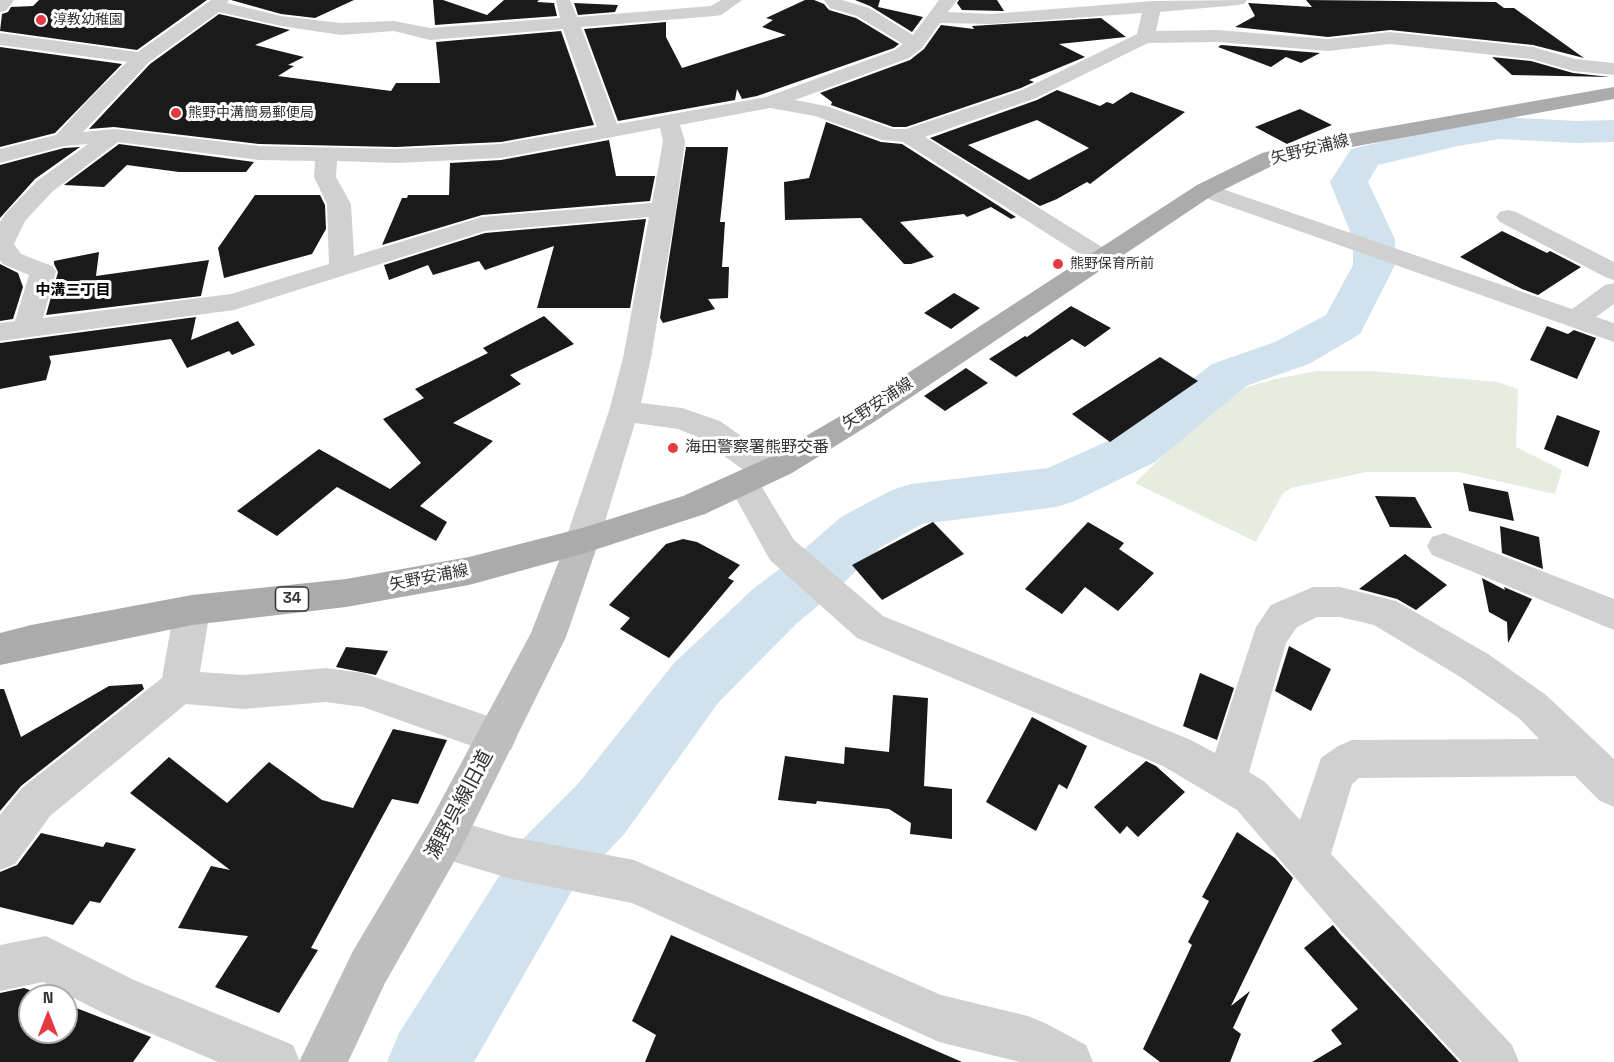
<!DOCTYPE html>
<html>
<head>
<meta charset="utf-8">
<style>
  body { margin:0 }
  #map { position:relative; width:1614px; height:1062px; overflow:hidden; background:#fff; font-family:"Space Grotesk",sans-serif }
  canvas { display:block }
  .north { position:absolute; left:18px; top:984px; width:60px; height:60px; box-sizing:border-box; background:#fff; border:2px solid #adadad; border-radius:50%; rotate:0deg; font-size:16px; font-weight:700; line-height:24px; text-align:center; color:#333 }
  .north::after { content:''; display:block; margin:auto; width:21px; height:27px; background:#e63946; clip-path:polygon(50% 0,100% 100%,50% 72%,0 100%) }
</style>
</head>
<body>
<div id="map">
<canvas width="1614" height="1062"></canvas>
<div class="north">N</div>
</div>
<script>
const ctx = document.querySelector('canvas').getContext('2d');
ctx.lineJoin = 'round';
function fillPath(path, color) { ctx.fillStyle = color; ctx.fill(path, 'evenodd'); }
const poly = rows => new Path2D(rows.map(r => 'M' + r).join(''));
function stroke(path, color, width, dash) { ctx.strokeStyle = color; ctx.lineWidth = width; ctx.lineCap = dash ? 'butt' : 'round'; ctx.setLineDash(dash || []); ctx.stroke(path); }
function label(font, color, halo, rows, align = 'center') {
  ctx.font = font + ' "Space Grotesk","Noto Sans JP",sans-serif'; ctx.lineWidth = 6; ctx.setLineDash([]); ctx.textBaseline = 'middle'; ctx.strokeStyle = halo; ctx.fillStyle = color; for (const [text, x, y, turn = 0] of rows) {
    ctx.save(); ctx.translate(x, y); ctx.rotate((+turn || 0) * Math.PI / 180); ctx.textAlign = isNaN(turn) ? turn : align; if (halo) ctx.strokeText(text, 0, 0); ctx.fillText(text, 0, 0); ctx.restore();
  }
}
const green = poly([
  [1317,371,1372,371,1497,382,1518,389,1516,447,1562,470,1555,494,1458,472,1367,472,1291,488,1283,493,1256,542,1135,483,1227,393,1275,379]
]);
const river = poly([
  [1500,117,1577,121,1614,120,1614,142,1577,143,1500,139,1458,146,1378,165,1368,182,1395,239,1395,265,1360,334,1309,364,1246,386,1155,462,1075,501,1056,507,922,524,881,547,834,592,795,625,718,703,625,833,573,889,474,1062,387,1062,399,1033,523,839,577,785,674,663,753,589,794,558,841,517,892,490,911,484,1048,468,1119,436,1212,364,1275,342,1326,315,1353,265,1353,239,1330,182,1351,149,1458,124,1500,117]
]);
const building = poly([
  [39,0,207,0,137,50,0,31,2,14,8,12,11,7,33,6],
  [231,0,354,0,315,18,281,14],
  [433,0,443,0,487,15,504,0,539,0,537,2,554,3,557,16,435,25],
  [805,0,814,0,824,4,829,10,856,18,899,44,894,48,757,96,742,99,737,89,735,100,618,121,584,29,666,22,666,37,682,68,786,35,762,27,773,20,766,18],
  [855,0,880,0,878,7,923,17,912,32,870,6],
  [959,0,997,0,1004,11,962,10,957,3],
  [1306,0,1496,2,1504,8,1514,8,1584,58,1533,45,1390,30,1328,37,1235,27,1255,16,1248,3,1312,7],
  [574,3,618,5,615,12,578,15],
  [219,14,290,30,255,45,304,57,288,65,294,66,278,76,391,91,396,83,440,83,436,42,561,31,594,125,501,142,396,147,259,144,114,127,89,129,150,64],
  [1101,18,1126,37,1059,44,1085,57,1029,80,1034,82,1021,88,906,127,893,127,831,105,832,102,820,93,910,60,924,49,941,25,974,29,972,26],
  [1221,45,1320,53,1301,63,1286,57,1271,67,1218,47],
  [0,47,122,64,55,133,0,147],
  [1492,57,1531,61,1573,73,1610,77,1512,75],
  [1057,90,1100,106,1107,102,1113,104,1131,92,1185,112,1090,184,1087,182,1057,199,1040,206,930,138,1037,100],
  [1037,120,1089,148,1029,180,968,145],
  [1300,109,1332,125,1287,144,1255,127],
  [826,122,881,142,902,144,1016,217,1011,219,991,207,967,217,964,214,900,222,934,257,911,264,904,264,861,218,785,220,784,182,809,178],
  [609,140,616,176,655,176,650,201,482,215,382,245,402,198,407,198,408,195,449,195,450,163,501,160],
  [119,144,254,162,246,172,179,172,127,165,104,187,64,185],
  [80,147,35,179,0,218,0,165,64,148],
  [686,147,728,147,720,222,725,222,722,267,729,267,728,298,708,299,715,309,663,323,660,318],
  [255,195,320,195,325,205,326,229,312,254,224,278,218,248],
  [646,219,630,308,537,308,554,246,485,270,479,261,433,275,428,265,389,280,384,265,485,233],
  [1502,231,1547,253,1550,251,1581,267,1538,295,1522,289,1460,257],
  [99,252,96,276,209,260,201,296,46,315,58,272,54,264,54,261],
  [0,264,18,273,23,287,13,319,0,321],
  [954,293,980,308,951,329,924,313],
  [1071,306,1111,328,1085,347,1072,339,1016,377,989,359,1025,336,1027,337],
  [544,316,574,344,510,375,521,384,453,423,493,441,420,506,447,522,436,541,337,487,277,536,237,511,319,449,390,489,421,463,383,419,424,398,415,389,488,353,483,348],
  [196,317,191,340,238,321,255,345,232,355,229,351,187,368,171,339,49,356,51,362,46,380,0,389,0,343],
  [1547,326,1568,334,1574,330,1596,338,1577,379,1530,360],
  [1160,357,1198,381,1110,442,1072,414],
  [966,368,988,383,945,411,924,396],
  [1557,415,1600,431,1588,467,1544,449],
  [1463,483,1508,492,1514,521,1469,511],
  [1375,496,1415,497,1432,528,1390,527],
  [933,522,964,554,882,600,852,565],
  [1088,522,1124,543,1119,549,1154,573,1118,611,1085,587,1062,614,1025,589],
  [1500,526,1539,537,1543,569,1502,553],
  [683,539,697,542,740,565,728,578,734,581,669,658,620,629,630,618,609,605,666,544],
  [1405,554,1447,585,1416,610,1397,599,1359,589],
  [1482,578,1505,590,1504,587,1532,599,1508,643,1507,622,1489,612],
  [1289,646,1331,669,1311,711,1275,691],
  [346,647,388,651,376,675,336,667],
  [1200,673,1234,688,1217,740,1183,726],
  [142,684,144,689,21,786,0,811,0,689,4,689,21,737,109,686],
  [893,695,928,698,924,786,952,789,952,839,910,834,911,823,889,809,817,801,816,804,778,800,785,756,844,764,845,747,889,752],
  [1032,717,1087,746,1067,789,1059,784,1036,831,986,802],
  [393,729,447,740,418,804,392,799,311,948,318,950,279,1013,215,987,248,936,178,928,211,866,230,870,130,793,169,757,227,803,269,762,322,800,353,808],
  [1146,761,1156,766,1185,792,1138,837,1127,826,1120,834,1094,807],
  [1237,832,1275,858,1293,878,1231,1006,1250,991,1233,1028,1241,1034,1230,1062,1160,1062,1143,1049,1192,945,1188,942,1209,901,1202,897],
  [41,833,103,847,106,842,136,849,100,903,90,901,73,925,0,907,0,872,17,865],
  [1333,925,1340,934,1459,1062,1312,1062,1342,1044,1331,1030,1358,1009,1304,948],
  [671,935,962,1062,645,1062,656,1035,632,1021],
  [24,988,47,996,30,996,30,1032,66,1032,66,1004,151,1037,133,1062,0,1062,0,993]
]);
const street = poly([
  [0,0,14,0,6,11,0,12,0,0],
  [211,0,229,0,227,3,281,16,341,23,394,21,430,28,560,18,556,0,570,0,577,17,711,6,721,0,742,0,721,15,715,16,581,27,617,124,766,97,895,50,903,44,857,16,830,8,824,0,842,0,869,8,913,35,939,0,957,0,948,12,991,14,1153,1,1247,0,1244,4,1238,5,1160,12,1156,31,1217,30,1328,39,1390,32,1533,47,1575,59,1614,63,1614,75,1573,71,1531,59,1390,44,1328,51,1217,42,1148,43,1036,98,925,137,1110,252,1114,257,1110,262,1101,265,1092,262,903,142,882,140,815,116,770,108,680,125,685,141,676,209,651,358,641,403,682,408,720,421,779,463,784,471,779,479,768,483,757,479,794,540,883,616,1191,740,1215,753,1256,627,1271,605,1313,587,1340,587,1396,601,1488,654,1546,695,1614,759,1614,807,1600,801,1575,776,1359,778,1352,784,1331,854,1512,1045,1519,1062,1462,1062,1342,932,1237,810,1163,766,857,638,770,560,728,484,733,476,744,472,749,474,698,437,678,429,635,423,599,541,594,550,582,554,570,550,565,541,609,411,623,358,649,217,485,231,234,310,0,341,0,323,15,321,29,275,3,264,0,260,0,222,6,213,37,181,88,144,64,146,0,163,0,149,56,135,92,96,127,62,0,45,0,33,138,52,211,0],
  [219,12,281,26,341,35,394,31,430,40,563,29,597,127,501,144,396,149,259,146,114,129,83,132,149,62,219,12],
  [1142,13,1137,34,1022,90,906,129,893,129,826,106,795,100,909,58,922,48,940,23,991,24,1142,13],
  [660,128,663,141,652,203,482,217,354,256,351,204,336,177,337,161,396,163,501,158,660,128],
  [118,142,259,160,315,161,314,177,327,204,329,264,231,294,43,318,56,271,52,266,21,254,14,244,25,221,53,191,118,142],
  [1317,617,1340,617,1374,625,1462,678,1520,719,1539,739,1352,740,1338,746,1321,758,1300,820,1265,782,1249,772,1286,643,1297,627,1317,617],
  [1205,183,1572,309,1605,285,1614,283,1614,304,1596,317,1614,323,1614,342,1197,195,1193,190,1197,185,1205,183],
  [1508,210,1516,212,1614,262,1614,280,1605,277,1500,222,1496,217,1500,212,1508,210],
  [1444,533,1614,599,1614,630,1432,555,1427,546,1432,537,1444,533],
  [192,595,204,599,210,610,200,672,243,675,326,668,363,673,511,724,517,737,511,750,497,755,363,707,326,702,243,709,186,704,50,816,15,864,0,870,0,815,22,788,162,678,174,610,180,599,192,595],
  [444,817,512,837,634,860,941,995,1028,1016,1045,1023,1086,1045,1093,1062,1020,1062,939,1042,632,903,512,879,444,859,429,853,423,838,429,823,444,817],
  [46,936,134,980,293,1045,300,1062,218,1062,103,1013,43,982,0,991,0,945,46,936]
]);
const secondary = poly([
  [582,528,594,532,599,541,566,637,459,853,385,983,348,1062,299,1062,353,951,429,823,531,633,570,532,582,528]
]);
const primary = poly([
  [1614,87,1614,99,1319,153,1278,163,1213,195,874,422,792,473,705,514,582,554,469,585,346,607,192,625,0,665,0,633,31,625,192,595,346,579,469,557,582,528,683,496,770,457,854,408,1197,185,1262,153,1319,139,1614,87]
]);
const markers = [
  [41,20,6,"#e63946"],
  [176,113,6,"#e63946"],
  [1058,264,6,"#e63946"],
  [673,448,6,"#e63946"]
];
const farPoinames = [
  ["淳教幼稚園",53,20],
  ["熊野中溝簡易郵便局",188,113],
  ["熊野保育所前",1070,264]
];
const farNeighbourhoodnames = [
  ["中溝三丁目",73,291]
];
const shields = [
  [292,599,33]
];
const shieldNames = [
  ["34",292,599]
];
const streetNames = [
  ["矢野安浦線",1310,150,-14],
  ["矢野安浦線",878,404,-33],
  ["矢野安浦線",429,578,-11]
];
const poiNames = [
  ["海田警察署熊野交番",685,448]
];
const nearStreetnames = [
  ["瀬野呉線旧道",460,805,-62]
];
fillPath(green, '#e6ecdf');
fillPath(river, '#cfe2ee');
fillPath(building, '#1a1a1a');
fillPath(street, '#d0d0d0');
fillPath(secondary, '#bdbdbd');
fillPath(primary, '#ababab');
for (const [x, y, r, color] of markers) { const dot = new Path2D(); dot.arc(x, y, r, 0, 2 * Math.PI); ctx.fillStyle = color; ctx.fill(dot); stroke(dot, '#fff', 2); }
label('14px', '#333', '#fff', farPoinames, 'left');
label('bold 15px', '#000', '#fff', farNeighbourhoodnames);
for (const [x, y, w] of shields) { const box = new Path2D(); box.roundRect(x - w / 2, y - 12, w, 24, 4.5); ctx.fillStyle = '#fff'; ctx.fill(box); stroke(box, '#333', 1.5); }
label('bold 15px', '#333', null, shieldNames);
label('16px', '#333', '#fff', streetNames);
label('16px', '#333', '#fff', poiNames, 'left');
label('20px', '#333', '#fff', nearStreetnames);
</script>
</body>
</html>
